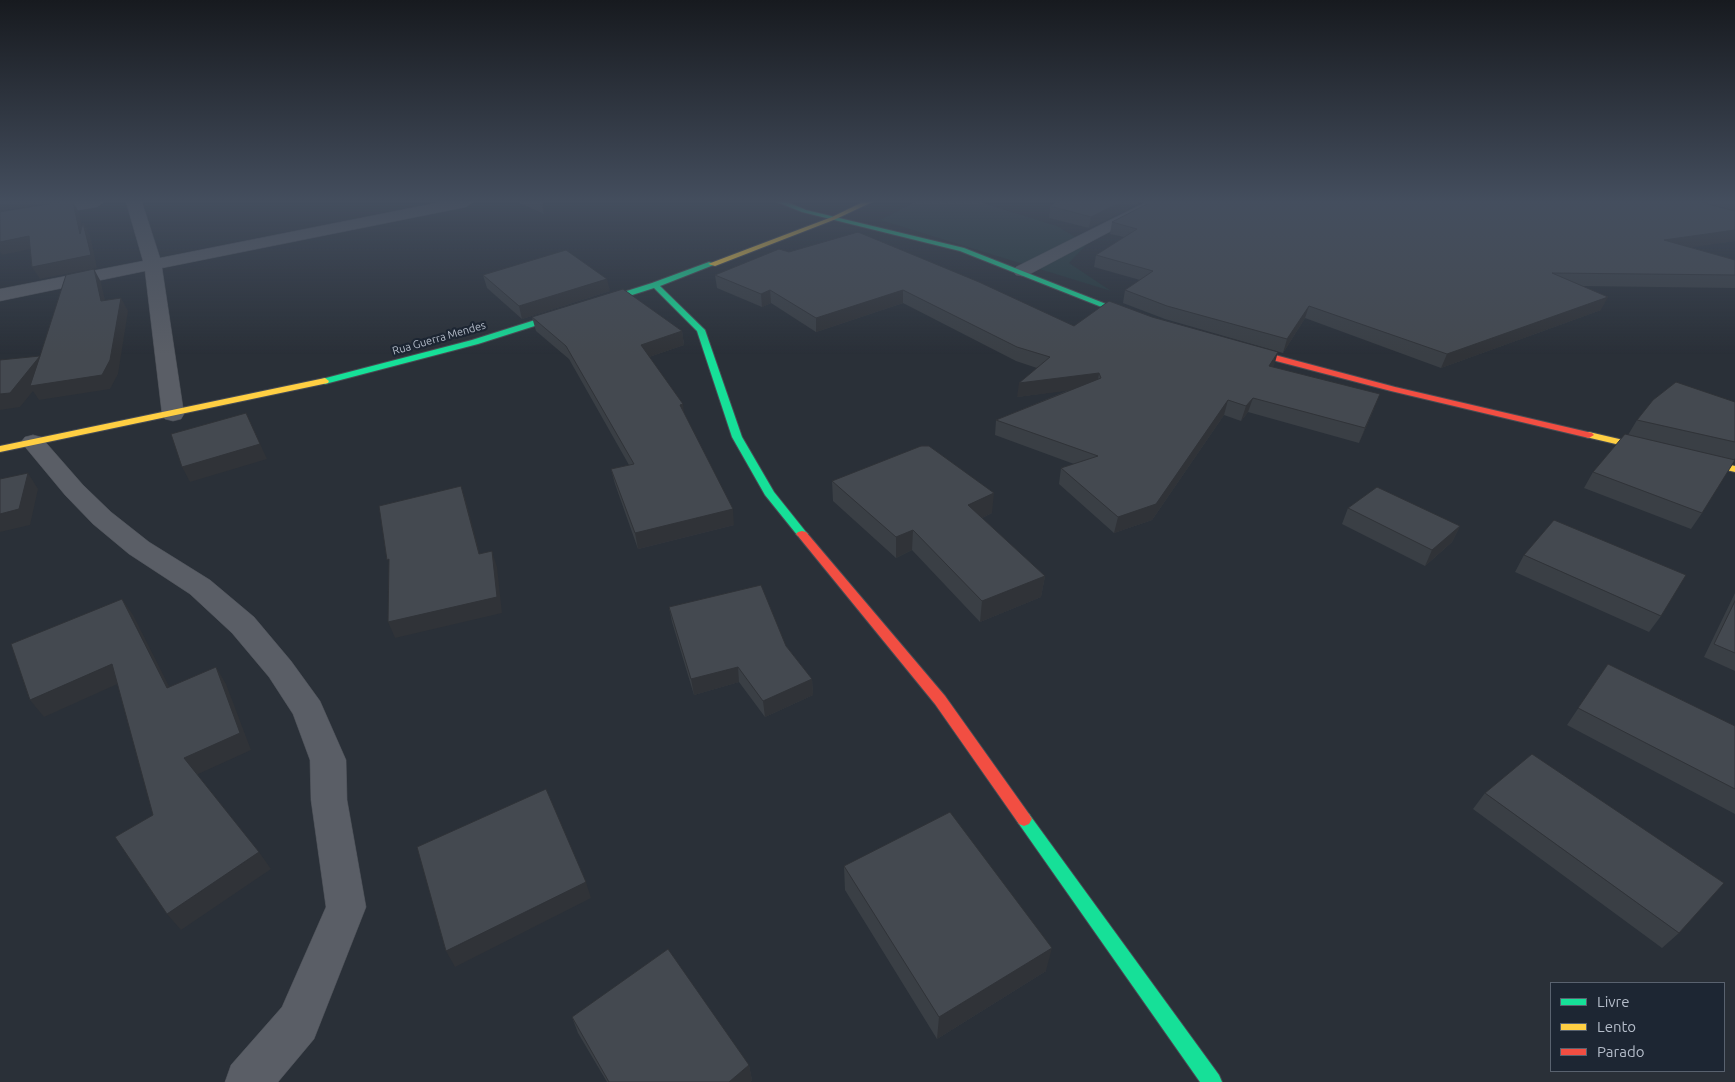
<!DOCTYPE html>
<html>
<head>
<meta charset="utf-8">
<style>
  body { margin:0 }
  #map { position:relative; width:1735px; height:1082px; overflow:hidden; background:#2a3038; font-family:Ubuntu,sans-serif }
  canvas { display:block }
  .legend { position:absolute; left:1550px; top:982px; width:175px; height:90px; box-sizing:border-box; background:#1d2633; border:1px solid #59626f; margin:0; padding:6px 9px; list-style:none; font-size:15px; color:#b4bcc9 }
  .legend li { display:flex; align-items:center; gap:10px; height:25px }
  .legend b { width:25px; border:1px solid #59626f }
</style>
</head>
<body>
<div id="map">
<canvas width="1735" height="1082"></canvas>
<ul class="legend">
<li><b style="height:6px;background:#16e098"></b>Livre</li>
<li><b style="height:6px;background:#ffcf43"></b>Lento</li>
<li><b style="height:6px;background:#f24e42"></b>Parado</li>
</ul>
</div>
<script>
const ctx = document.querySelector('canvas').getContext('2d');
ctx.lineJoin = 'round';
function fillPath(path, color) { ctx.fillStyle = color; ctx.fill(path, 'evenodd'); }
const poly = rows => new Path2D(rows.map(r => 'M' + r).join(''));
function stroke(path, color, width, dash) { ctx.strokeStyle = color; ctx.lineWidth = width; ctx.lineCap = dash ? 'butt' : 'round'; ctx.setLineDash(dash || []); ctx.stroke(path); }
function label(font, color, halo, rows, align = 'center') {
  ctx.font = font + ' Ubuntu,sans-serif'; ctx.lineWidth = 4.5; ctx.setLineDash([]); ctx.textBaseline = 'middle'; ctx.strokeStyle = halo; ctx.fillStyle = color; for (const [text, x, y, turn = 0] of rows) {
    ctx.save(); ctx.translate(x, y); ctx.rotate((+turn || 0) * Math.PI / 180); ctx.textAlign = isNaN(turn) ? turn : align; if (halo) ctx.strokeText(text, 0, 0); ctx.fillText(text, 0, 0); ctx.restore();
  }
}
const green = poly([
  [915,202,980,202,1057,226,1087,244,1069,263,1111,291,880,220]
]);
const street = poly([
  [67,202,104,202,97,207,0,223,0,213,67,202],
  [126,202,142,202,160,258,441,202,473,202,466,207,162,268,184,414,181,419,173,421,165,419,162,414,145,271,0,301,0,289,143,261,126,202],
  [1146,202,1166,202,1028,275,1022,276,1016,275,1013,271,1016,267,1146,202],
  [33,435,41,437,83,485,111,512,149,542,210,580,254,617,291,661,320,701,346,760,347,800,366,907,314,1039,278,1082,225,1082,231,1065,282,1007,326,907,311,800,310,760,293,714,269,677,232,633,190,594,129,554,93,524,65,495,21,442,25,437,33,435]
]);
const fast = poly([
  [777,202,787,202,806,210,964,248,1144,319,1137,321,960,251,802,212,777,202],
  [709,262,716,264,660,286,705,330,742,437,774,492,806,532,808,534,806,536,798,536,765,495,732,437,697,331,654,288,478,344,325,384,321,381,322,379,472,340,652,283,709,262],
  [1024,812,1029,814,1219,1075,1222,1082,1200,1082,1019,824,1016,819,1019,814,1024,812]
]);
const slow = poly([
  [863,202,872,202,836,219,715,266,708,264,832,217,863,202],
  [325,378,329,381,328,383,0,452,0,446,325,378],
  [1589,432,1735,466,1735,472,1586,437,1584,435,1586,433,1589,432]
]);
const jam = poly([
  [1241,346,1395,387,1592,433,1594,435,1589,438,1391,391,1238,351,1237,349,1241,346],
  [802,531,806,532,945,696,1029,814,1032,819,1029,824,1024,826,1019,824,935,704,798,536,796,534,798,532,802,531]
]);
const wall = poly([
  [517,202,543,202,544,214],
  [1057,202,1141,202,1089,228,1049,218,1050,206],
  [1702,202,1735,202,1735,211],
  [1735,211,1735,241,1690,247,1735,260,1735,288,1581,286,1601,310,1441,368,1305,318,1283,353,1165,319,1123,303,1125,290,1140,280,1094,267,1096,255,1124,237,1110,234,1112,222],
  [789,252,1074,326,1273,367,1374,409,1359,443,1248,412,1241,421,1224,415,1152,520,1114,533,1059,484,1061,468,1074,464,995,435,996,420,1069,390,1017,397,1037,368,1016,361,903,303,816,332,771,303,762,307,717,288,715,275],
  [483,275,610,291,522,319,487,288],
  [532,317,682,331,684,345,649,357,684,414,734,525,638,549,615,484,611,469,629,465,569,359,536,331],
  [1735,402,1735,458,1702,513,1691,529,1584,488,1593,472,1628,435,1637,420],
  [832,481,992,513,982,518,1045,576,1041,597,980,622,912,550,896,558,833,501],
  [1348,508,1460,526,1452,542,1425,566,1342,524],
  [1524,555,1661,616,1649,632,1515,572],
  [1735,593,1735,671,1704,657],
  [669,607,786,646,812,679,813,695,765,717,739,682,694,695,672,622],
  [1608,664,1735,726,1735,814,1567,725],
  [1485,793,1679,933,1662,948,1473,809],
  [844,866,1046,971,937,1039,845,890],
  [572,1017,749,1065,752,1080,750,1082,607,1082,578,1033]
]);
const shadedWall = poly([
  [16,202,61,202,0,211,0,205],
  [73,202,79,212,86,246,80,234],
  [541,202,543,202,544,214],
  [1121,202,1141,202,1089,228,1091,217],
  [83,223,90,235,97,268,40,279,32,267,91,255],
  [1735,230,1735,241,1658,252,1664,240],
  [29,236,36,248,2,255,0,251,0,242],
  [94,269,101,282,108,314,101,301],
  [607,279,610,291,522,319,519,306],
  [770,290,771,303,762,307,761,294],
  [903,290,903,303,816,332,816,318],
  [1608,297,1601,310,1441,368,1447,354],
  [121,298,128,311,118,374,110,389,39,400,33,391,20,407,0,410,0,394,40,356],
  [1309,306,1305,318,1283,353,1287,339],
  [682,331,684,345,643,359,641,345],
  [1278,352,1274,366,1265,380,1269,366],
  [1099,373,1097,387,1017,397,1019,383],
  [1380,394,1374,409,1359,443,1365,428],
  [1253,398,1248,412,1241,421,1246,406],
  [1228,400,1224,415,1152,520,1114,533,1118,517],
  [683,404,685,419,680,405],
  [246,413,267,459,190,482,182,467],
  [28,473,38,489,30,525,0,532,0,514],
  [461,486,466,501,484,570,479,554],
  [994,493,992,513,967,525,968,505],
  [733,509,734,525,638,549,635,533],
  [1460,526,1452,542,1425,566,1432,550],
  [913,530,912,550,896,558,896,537],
  [492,551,497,567,502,613,395,638,388,622],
  [1045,576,1041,597,980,622,982,601],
  [122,599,133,615,178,704,167,688],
  [112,664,124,681,44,717,30,700],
  [216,667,226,684,251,750,196,775,184,758],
  [738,667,739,682,694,695,691,679],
  [812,679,813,695,765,717,763,701],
  [259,852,271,869,181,930,167,914],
  [586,882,591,898,455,967,446,951],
  [1052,948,1046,971,937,1039,939,1017],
  [749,1065,752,1080,750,1082,729,1082]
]);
const building = poly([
  [0,202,16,202,0,205,0,202],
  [60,202,73,202,80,234,83,223,91,255,32,267,29,236,0,242,0,212,60,202],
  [1057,202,1121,202,1091,217,1050,206,1057,202],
  [1151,202,1700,202,1735,211,1735,230,1664,240,1735,260,1735,275,1552,273,1608,297,1447,354,1309,306,1287,339,1167,306,1125,290,1153,271,1096,255,1137,229,1112,222,1151,202],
  [858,232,979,282,1074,326,1109,301,1152,317,1278,352,1269,366,1380,394,1365,428,1253,398,1246,406,1228,400,1156,504,1118,517,1061,468,1098,456,996,420,1101,378,1099,373,1019,383,1050,357,1017,347,903,290,816,318,770,290,761,294,715,275,779,249,789,252,858,232],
  [566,250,607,279,519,306,483,275,566,250],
  [94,269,101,301,121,298,110,360,102,375,30,386,40,356,10,393,0,394,0,360,40,356,66,275,94,269],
  [623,289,682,331,641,345,683,404,680,405,733,509,635,533,611,469,634,464,566,346,532,317,623,289],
  [1676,382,1735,402,1735,442,1637,420,1653,400,1676,382],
  [246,413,260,444,182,467,171,434,246,413],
  [1625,434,1735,460,1702,513,1593,472,1625,434],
  [921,446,929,446,994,493,968,505,1045,576,982,601,913,530,896,537,832,481,921,446],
  [28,473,19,509,0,514,0,479,28,473],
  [461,486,479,554,492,551,497,597,388,622,389,559,387,560,379,506,461,486],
  [1377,487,1460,526,1432,550,1348,508,1377,487],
  [1554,520,1686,575,1661,616,1524,555,1554,520],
  [761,585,786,646,812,679,763,701,738,667,691,679,669,607,761,585],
  [122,599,167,688,216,667,240,733,184,758,259,852,167,914,115,837,153,815,112,664,30,700,11,644,122,599],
  [1735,601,1735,653,1714,644,1735,601],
  [1608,664,1735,726,1735,789,1578,708,1608,664],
  [1532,754,1724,883,1679,933,1485,793,1532,754],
  [546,789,586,882,446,951,417,847,546,789],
  [950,812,1052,948,939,1017,844,866,950,812],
  [668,949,749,1065,729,1082,609,1082,572,1017,668,949]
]);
const farStreetnames = [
  ["Rua Guerra Mendes",439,338,-16]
];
fillPath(green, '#273a3e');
stroke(street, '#484c53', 1);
stroke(fast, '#484c53', 2);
stroke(slow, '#484c53', 2);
stroke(jam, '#484c53', 2);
fillPath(street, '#5a5e66');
fillPath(fast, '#16e098');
fillPath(slow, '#ffcf43');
fillPath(jam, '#f24e42');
fillPath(wall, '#3a3f45');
fillPath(shadedWall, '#303338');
fillPath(building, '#444950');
stroke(building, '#303338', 1);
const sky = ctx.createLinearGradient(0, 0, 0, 354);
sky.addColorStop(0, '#171a1f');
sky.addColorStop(0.57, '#444e5e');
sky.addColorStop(1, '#444e5e00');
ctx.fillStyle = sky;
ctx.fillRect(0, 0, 1735, 354);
label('11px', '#b4bcc9', '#1d2633', farStreetnames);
</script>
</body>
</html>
